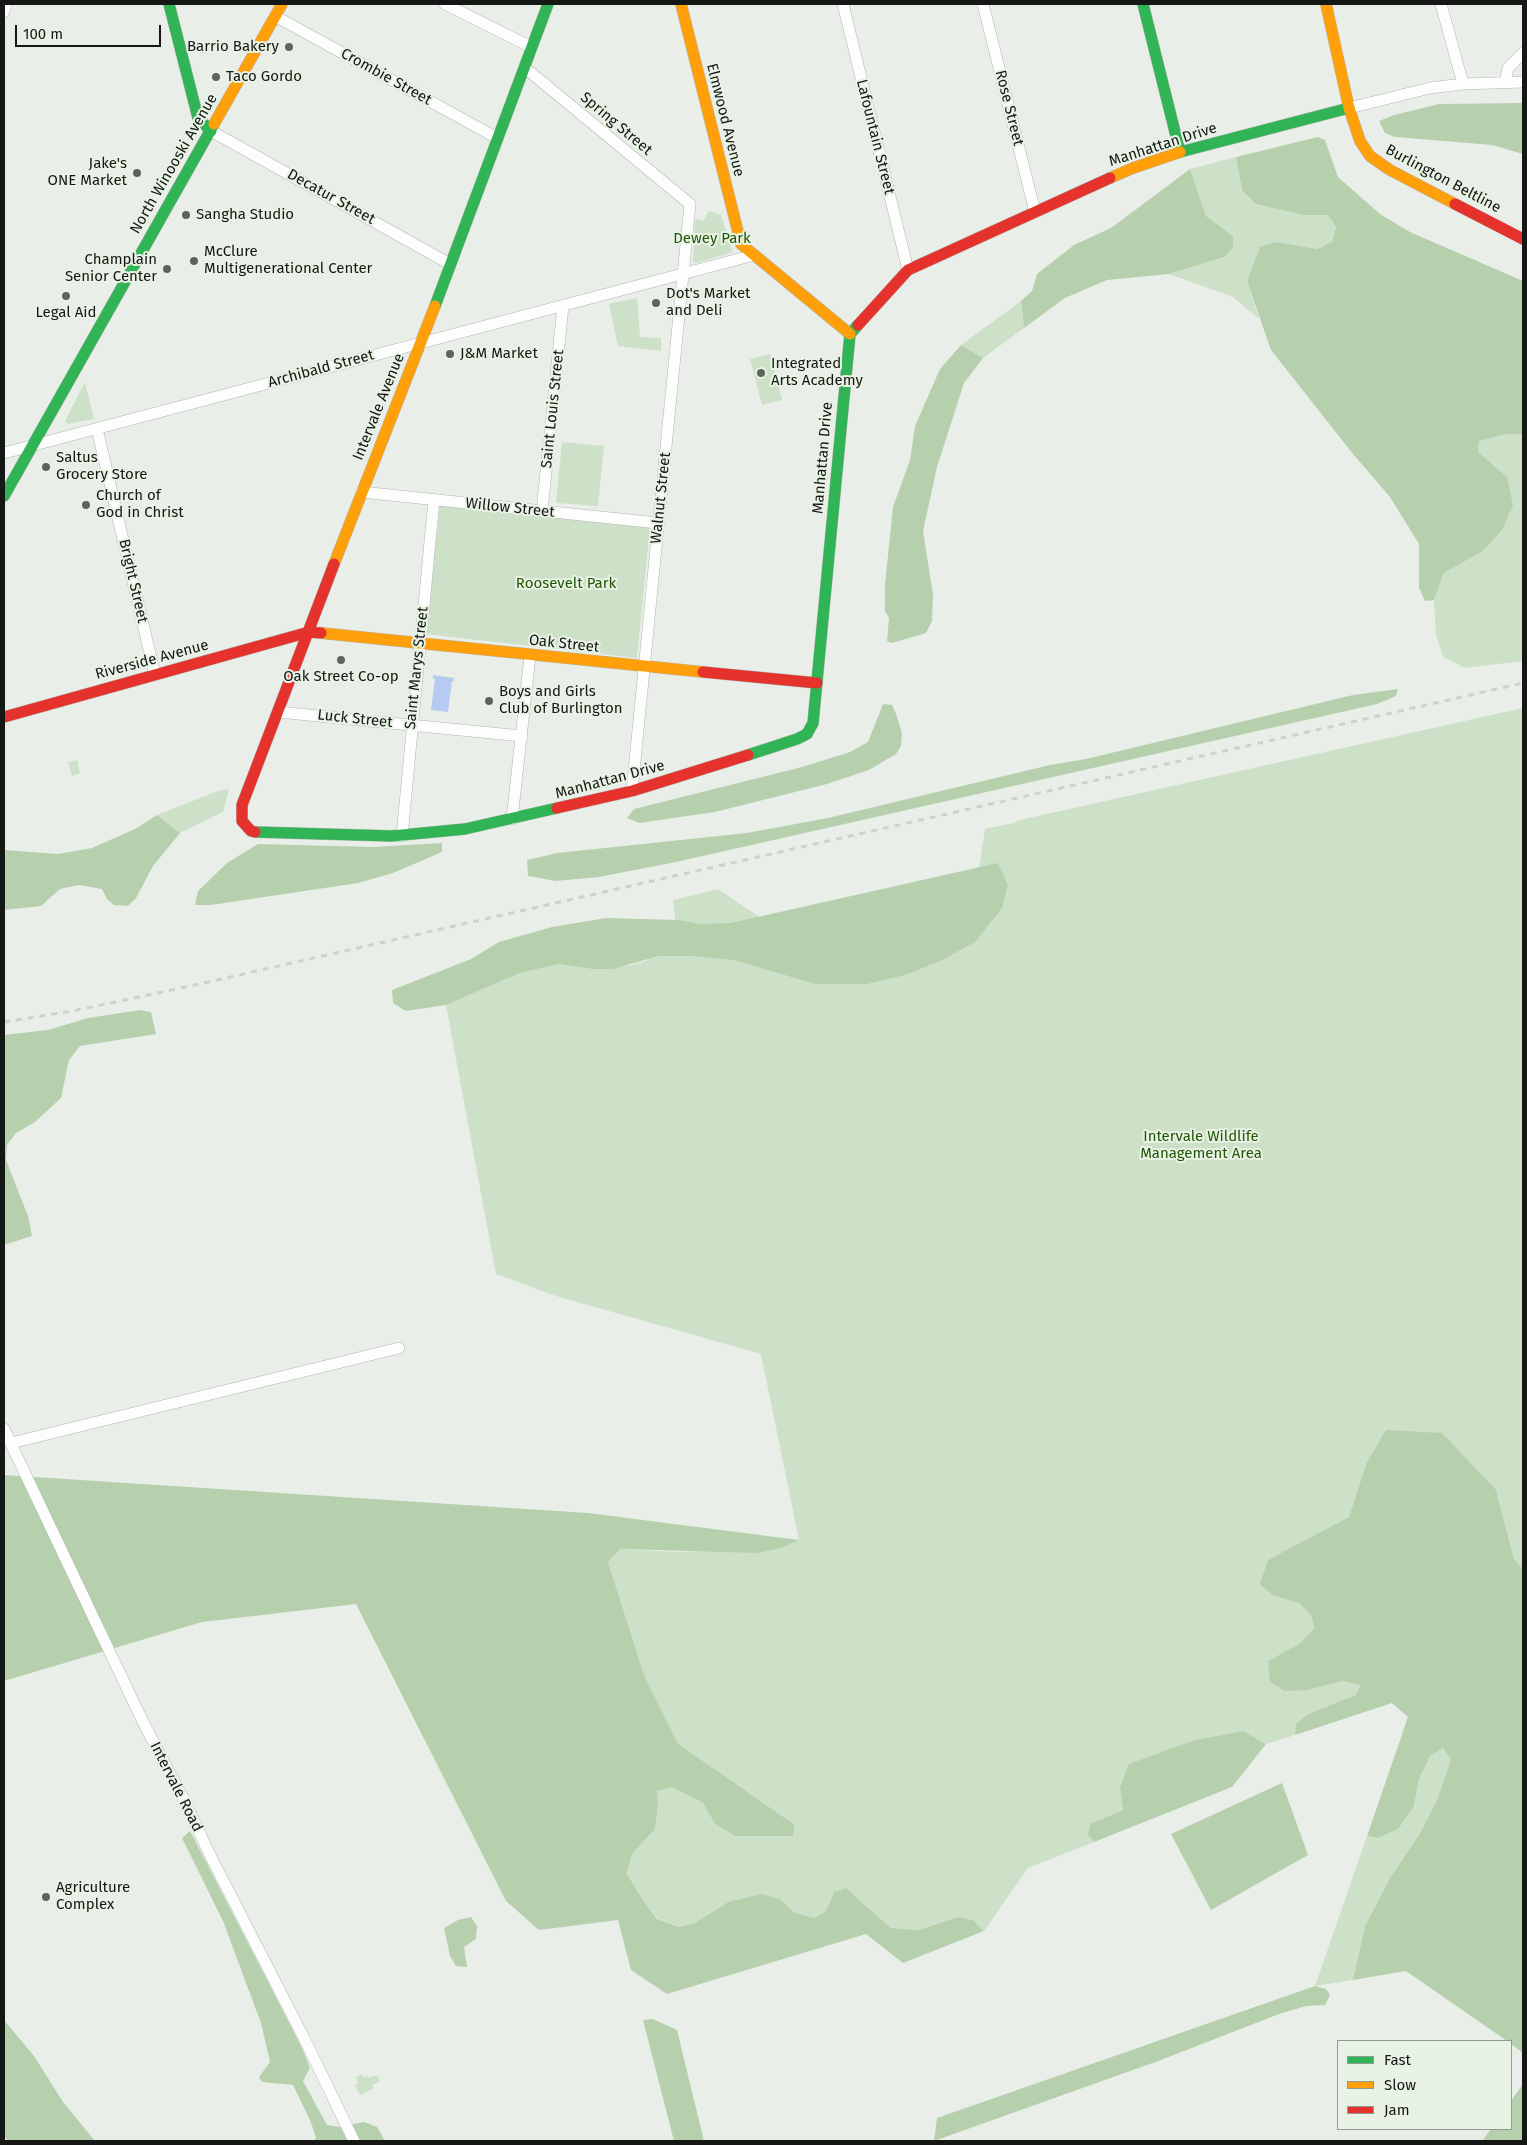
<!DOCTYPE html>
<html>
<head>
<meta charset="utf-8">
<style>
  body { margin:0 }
  #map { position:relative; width:1527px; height:2145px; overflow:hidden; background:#e9efe8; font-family:"Fira Sans",sans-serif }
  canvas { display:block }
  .frame { position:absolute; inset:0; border:5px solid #141713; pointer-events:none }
  .legend { position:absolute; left:1337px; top:2040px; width:175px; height:90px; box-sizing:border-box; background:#e8f2e5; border:1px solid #939a91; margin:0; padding:6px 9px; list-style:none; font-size:15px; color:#141713 }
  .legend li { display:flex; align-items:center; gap:10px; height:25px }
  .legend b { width:25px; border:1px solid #939a91 }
  .scale { position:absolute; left:15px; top:25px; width:146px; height:22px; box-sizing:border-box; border:2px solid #141713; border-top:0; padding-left:6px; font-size:15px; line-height:18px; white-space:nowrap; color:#141713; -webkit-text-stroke:4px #e8f2e5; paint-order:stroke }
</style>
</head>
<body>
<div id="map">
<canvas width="1527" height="2145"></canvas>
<div class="frame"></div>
<ul class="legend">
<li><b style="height:6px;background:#30b455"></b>Fast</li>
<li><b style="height:6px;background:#ff9f0a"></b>Slow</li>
<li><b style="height:6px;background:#e5322d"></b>Jam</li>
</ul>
<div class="scale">100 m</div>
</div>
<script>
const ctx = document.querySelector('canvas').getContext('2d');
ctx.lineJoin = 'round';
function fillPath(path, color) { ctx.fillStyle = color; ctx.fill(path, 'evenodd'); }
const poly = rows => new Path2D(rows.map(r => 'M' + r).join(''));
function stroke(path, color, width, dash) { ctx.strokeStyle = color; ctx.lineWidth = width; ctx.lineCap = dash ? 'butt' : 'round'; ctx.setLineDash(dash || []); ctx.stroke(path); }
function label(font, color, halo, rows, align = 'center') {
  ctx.font = font + ' "Fira Sans",sans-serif'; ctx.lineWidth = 4; ctx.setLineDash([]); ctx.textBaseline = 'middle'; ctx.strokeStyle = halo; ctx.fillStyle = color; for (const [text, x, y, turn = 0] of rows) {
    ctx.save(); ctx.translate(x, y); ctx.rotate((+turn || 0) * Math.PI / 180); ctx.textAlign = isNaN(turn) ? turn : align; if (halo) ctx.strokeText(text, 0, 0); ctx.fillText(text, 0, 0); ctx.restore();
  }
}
const green = poly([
  [1236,157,1242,190,1304,215,1328,215,1336,227,1332,242,1316,249,1276,242,1247,281,1259,319,1233,297,1169,274,1224,257,1233,236,1206,216,1190,169],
  [709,211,721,215,733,252,696,263,693,262,695,220,698,219,703,221],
  [637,298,640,337,661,338,661,351,618,346,609,304],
  [1021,301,1024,328,983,358,961,345],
  [770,354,782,400,762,405,750,359],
  [85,382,94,419,68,424,65,421],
  [1506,434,1523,434,1523,661,1465,668,1443,657,1436,635,1434,600,1444,573,1483,551,1502,530,1488,463,1478,452,1479,441],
  [562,442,604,446,598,506,556,503],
  [440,506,650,528,637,658,425,634],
  [1523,708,1523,1569,1514,1559,1498,1497,1366,1464,1349,1517,1325,1530,1274,1596,1299,1603,1313,1616,1314,1630,1299,1644,1268,1661,1308,1690,1342,1681,1360,1685,1357,1695,1310,1713,1296,1723,1295,1735,1266,1744,1243,1731,1195,1740,1120,1788,1123,1810,1090,1824,1088,1835,1094,1842,1028,1868,984,1931,973,1920,958,1917,919,1930,891,1928,846,1888,834,1892,826,1911,814,1918,794,1912,780,1899,728,1902,695,1923,678,1927,658,1919,639,1894,627,1872,632,1854,655,1829,658,1807,656,1791,672,1787,703,1803,715,1824,735,1836,793,1835,795,1825,678,1745,644,1675,608,1562,620,1549,680,1552,782,1548,799,1540,761,1354,556,1296,496,1274,446,1005,520,973,559,964,592,969,633,965,659,956,680,956,673,900,718,889,817,956,971,921,985,829,1014,823,1020,820],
  [77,760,80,773,72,776,68,762],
  [229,789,223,812,180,833,157,815,218,791],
  [1443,1748,1452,1760,1437,1800,1419,1835,1390,1878,1365,1926,1353,1980,1315,1986,1367,1836,1378,1838,1414,1806,1419,1779,1430,1756],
  [362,2074,364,2078,368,2076,369,2078,377,2075,380,2081,372,2085,374,2088,360,2095,355,2085,358,2083,356,2077]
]);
const forest = poly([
  [1523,103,1523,154,1492,145,1395,137,1385,133,1379,121,1394,115,1439,104],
  [1318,137,1325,140,1338,177,1380,214,1410,232,1523,281,1523,434,1506,434,1479,441,1478,452,1507,477,1513,505,1502,530,1483,551,1444,573,1434,600,1425,601,1419,588,1419,544,1390,497,1353,454,1271,350,1247,281,1260,247,1276,242,1317,249,1332,242,1336,227,1328,215,1304,215,1256,204,1242,190,1236,157],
  [1190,169,1206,216,1233,236,1233,247,1224,257,1169,274,1107,280,1065,298,1024,328,1021,301,1032,291,1037,274,1074,245,1111,228],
  [961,345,983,358,964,383,937,467,923,531,933,595,932,621,926,633,892,643,887,641,889,618,885,611,885,585,893,507,910,460,915,426,940,369],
  [1398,689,1396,696,1377,704,676,862,599,877,556,881,528,876,527,860,557,853,747,833,828,818,1050,765,1086,759,1353,695],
  [883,704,892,705,896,714,902,733,901,746,896,754,869,770,827,784,715,812,639,823,627,818,634,809,802,767,850,752,868,742],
  [157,815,180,833,153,866,136,898,128,906,114,905,107,899,102,889,79,885,60,889,41,906,4,910,4,850,58,854,92,848,135,829],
  [442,843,442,852,393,873,358,883,211,905,195,905,198,891,227,863,258,844,373,847],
  [998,863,1008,885,1002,908,975,942,940,961,905,975,867,984,815,984,734,960,692,956,659,956,613,969,592,969,559,964,520,973,446,1005,406,1011,393,1003,392,990,471,959,499,942,552,927,606,918,678,920,700,924,731,923],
  [140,1010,151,1012,156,1034,80,1046,69,1060,61,1098,35,1122,16,1133,7,1145,6,1160,28,1216,32,1236,4,1245,4,1035,48,1030,88,1018],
  [1386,1430,1442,1433,1496,1490,1514,1559,1523,1569,1523,2053,1511,2044,1511,2041,1507,2041,1406,1971,1353,1980,1365,1926,1390,1878,1419,1835,1437,1800,1451,1760,1443,1748,1430,1756,1419,1779,1414,1806,1398,1829,1378,1838,1367,1836,1408,1717,1392,1703,1295,1735,1296,1723,1310,1713,1356,1695,1360,1685,1342,1681,1308,1690,1285,1691,1270,1682,1268,1661,1299,1644,1314,1629,1312,1616,1299,1603,1274,1596,1260,1584,1268,1560,1349,1517,1366,1464],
  [4,1475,588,1513,799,1540,782,1548,757,1553,620,1549,608,1562,644,1675,678,1744,795,1825,793,1836,735,1836,715,1824,703,1803,672,1787,657,1791,658,1807,655,1829,632,1854,627,1873,639,1894,657,1919,678,1927,695,1923,728,1902,762,1894,780,1899,794,1912,814,1918,826,1911,834,1892,846,1888,891,1928,919,1930,958,1917,973,1920,984,1931,903,1963,866,1934,667,1994,631,1970,618,1920,539,1930,506,1901,356,1604,202,1622,4,1681],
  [1243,1731,1266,1744,1232,1787,1094,1842,1088,1835,1090,1824,1123,1810,1120,1788,1129,1764,1195,1740],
  [1282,1783,1308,1855,1211,1910,1171,1834],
  [190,1831,302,2048,310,2068,303,2081,327,2125,340,2127,364,2122,377,2127,385,2141,314,2141,316,2137,310,2120,293,2085,262,2082,259,2077,270,2062,261,2023,223,1921,182,1838],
  [471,1917,477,1926,476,1939,464,1947,467,1967,456,1966,450,1956,444,1928,458,1920],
  [1315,1986,1326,1989,1330,1995,1325,2005,1306,2006,1279,2014,1161,2060,934,2141,937,2118],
  [653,2019,677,2030,704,2141,674,2141,643,2020],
  [4,2020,34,2056,63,2102,95,2141,8,2141,4,2136],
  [1523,2084,1523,2141,1482,2141,1491,2129,1511,2129,1511,2101]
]);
const water = poly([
  [433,675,454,678,454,681,452,681,448,712,431,710,435,679,433,679]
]);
const street = poly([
  [445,4,531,47],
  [843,4,908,270],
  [983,4,1035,212],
  [1441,4,1463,84],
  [4,12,6,4],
  [275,16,497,138],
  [524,67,690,204,632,791],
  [1505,82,1508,68,1523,53],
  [1349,108,1430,88,1463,84,1523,82],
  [211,131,450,264],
  [97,429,155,675],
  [4,453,754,255],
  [361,492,658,523],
  [542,511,563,306],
  [278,712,522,736],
  [512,819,530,656],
  [402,836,434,500],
  [4,1429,144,1724,186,1804,210,1855,304,2038,354,2141],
  [11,1443,399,1348]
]);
const fast = poly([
  [169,4,198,118,211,131],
  [1143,4,1180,152,1349,108],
  [435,306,548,4],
  [4,496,214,124],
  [748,755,797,739,807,734,813,723,850,334,858,325],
  [255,832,392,836,465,829,557,808]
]);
const slow = poly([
  [681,4,741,244,850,334],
  [1326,4,1349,108,1360,141,1370,156,1390,170,1455,204],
  [214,124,282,4],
  [1110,178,1133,168,1180,152],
  [334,564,435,306],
  [321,633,703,672]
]);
const jam = poly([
  [1455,204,1523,239],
  [858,325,908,270,1110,178],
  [703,672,817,683],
  [4,717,309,632,321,633],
  [557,808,632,791,748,755],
  [255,832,251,831,242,821,242,805,334,564]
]);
const rail = poly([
  [4,1022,72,1011,195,985,1523,683]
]);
const markers = [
  [289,47,5,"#5f635e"],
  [216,77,5,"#5f635e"],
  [137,173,5,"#5f635e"],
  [186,215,5,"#5f635e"],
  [194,261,5,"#5f635e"],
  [167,269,5,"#5f635e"],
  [66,296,5,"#5f635e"],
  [656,303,5,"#5f635e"],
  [450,354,5,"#5f635e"],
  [761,373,5,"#5f635e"],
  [46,467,5,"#5f635e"],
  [86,505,5,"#5f635e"],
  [341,660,5,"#5f635e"],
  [489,701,5,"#5f635e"],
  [46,1897,5,"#5f635e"]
];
const poiNames = [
  ["Barrio Bakery",279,47,"right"],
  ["Taco Gordo",226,77],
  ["Jake's",127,164,"right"],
  ["ONE Market",127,181,"right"],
  ["Sangha Studio",196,215],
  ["McClure",204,252],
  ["Multigenerational Center",204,269],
  ["Champlain",157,260,"right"],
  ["Senior Center",157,277,"right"],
  ["Dot's Market",666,294],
  ["and Deli",666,311],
  ["Legal Aid",66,313,"center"],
  ["J&M Market",460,354],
  ["Integrated",771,364],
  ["Arts Academy",771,381],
  ["Saltus",56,458],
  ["Grocery Store",56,475],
  ["Church of",96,496],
  ["God in Christ",96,513],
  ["Oak Street Co-op",341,677,"center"],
  ["Boys and Girls",499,692],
  ["Club of Burlington",499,709],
  ["Agriculture",56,1888],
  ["Complex",56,1905]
];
const streetNames = [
  ["Crombie Street",386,77,29],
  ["Rose Street",1009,108,76],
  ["Elmwood Avenue",725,120,76],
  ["Spring Street",616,124,40],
  ["Lafountain Street",875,137,76],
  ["Manhattan Drive",1163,145,-18],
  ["North Winooski Avenue",174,164,-60],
  ["Burlington Beltline",1443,179,28],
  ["Decatur Street",331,197,29],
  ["Archibald Street",321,369,-15],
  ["Intervale Avenue",379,407,-68],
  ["Saint Louis Street",553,409,-84],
  ["Manhattan Drive",823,458,-85],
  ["Walnut Street",661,498,-84],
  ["Willow Street",510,508,6],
  ["Bright Street",133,581,77],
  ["Oak Street",564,644,6],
  ["Riverside Avenue",152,660,-15],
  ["Saint Marys Street",417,668,-84],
  ["Luck Street",355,719,6],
  ["Manhattan Drive",610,780,-15],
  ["Intervale Road",176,1787,63]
];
const parkNames = [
  ["Dewey Park",712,239],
  ["Roosevelt Park",566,584],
  ["Intervale Wildlife",1201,1137],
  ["Management Area",1201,1154]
];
fillPath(green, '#cde0c8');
fillPath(forest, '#b6d0ae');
fillPath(water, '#b7caf2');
stroke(street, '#b1b6b0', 12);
stroke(fast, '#b1b6b0', 12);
stroke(slow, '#b1b6b0', 12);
stroke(jam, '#b1b6b0', 12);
stroke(street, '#fcfdfc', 11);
stroke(fast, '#30b455', 11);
stroke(slow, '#ff9f0a', 11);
stroke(jam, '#e5322d', 11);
stroke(rail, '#d0d1ce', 3, [6, 6]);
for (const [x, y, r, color] of markers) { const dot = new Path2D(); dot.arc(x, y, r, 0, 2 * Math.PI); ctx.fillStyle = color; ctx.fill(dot); stroke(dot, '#e8f2e5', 2); }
label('15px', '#141713', '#e8f2e5', poiNames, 'left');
label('15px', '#141713', '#e8f2e5', streetNames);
label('15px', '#225707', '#e8f2e5', parkNames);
</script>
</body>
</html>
